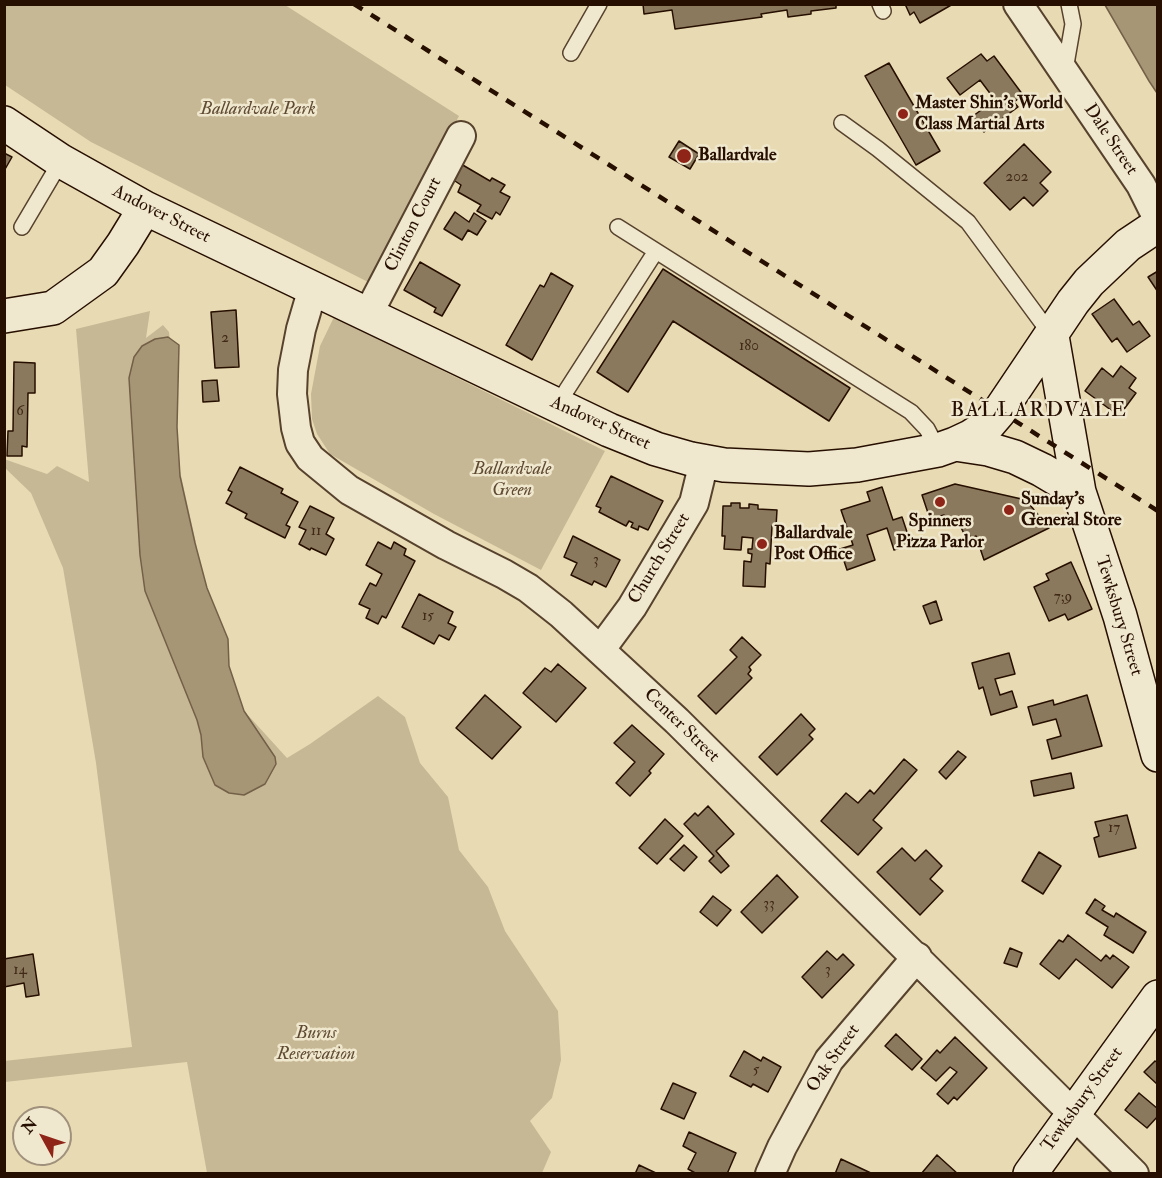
<!DOCTYPE html>
<html>
<head>
<meta charset="utf-8">
<style>
  body { margin:0 }
  #map { position:relative; width:1162px; height:1178px; overflow:hidden; background:#e8dbb3; font-family:"IM FELL Double Pica",serif }
  canvas { display:block }
  .frame { position:absolute; inset:0; border:6px solid #270f00; pointer-events:none }
  .north { position:absolute; left:12px; top:1106px; width:60px; height:60px; box-sizing:border-box; background:#f0e8ce; border:2px solid #a0917c; border-radius:50%; rotate:310deg; font-size:16px; font-weight:700; line-height:24px; text-align:center; color:#270f00 }
  .north::after { content:''; display:block; margin:auto; width:21px; height:27px; background:#8f2418; clip-path:polygon(50% 0,100% 100%,50% 72%,0 100%) }
</style>
</head>
<body>
<div id="map">
<canvas width="1162" height="1178"></canvas>
<div class="frame"></div>
<div class="north">N</div>
</div>
<script>
const ctx = document.querySelector('canvas').getContext('2d');
ctx.lineJoin = 'round';
function fillPath(path, color) { ctx.fillStyle = color; ctx.fill(path, 'evenodd'); }
const poly = rows => new Path2D(rows.map(r => 'M' + r).join(''));
function stroke(path, color, width, dash) { ctx.strokeStyle = color; ctx.lineWidth = width; ctx.lineCap = dash ? 'butt' : 'round'; ctx.setLineDash(dash || []); ctx.stroke(path); }
function label(font, color, halo, rows, align = 'center') {
  ctx.font = font + ' "IM FELL Double Pica",serif'; ctx.lineWidth = 5; ctx.setLineDash([]); ctx.textBaseline = 'middle'; ctx.strokeStyle = halo; ctx.fillStyle = color; for (const [text, x, y, turn = 0] of rows) {
    ctx.save(); ctx.translate(x, y); ctx.rotate((+turn || 0) * Math.PI / 180); ctx.textAlign = isNaN(turn) ? turn : align; if (halo) ctx.strokeText(text, 0, 0); ctx.fillText(text, 0, 0); ctx.restore();
  }
}
const green = poly([
  [4,5,285,5,459,116,372,284,91,142,5,85],
  [150,311,146,338,163,325,169,332,173,369,172,404,180,471,196,543,199,577,236,702,287,758,310,744,378,696,405,717,420,763,448,797,459,850,488,887,505,931,558,1011,561,1060,552,1098,530,1121,551,1152,542,1173,207,1173,187,1062,5,1082,4,1061,132,1047,96,763,63,568,31,493,5,468,4,459,47,474,57,466,89,482,76,329],
  [334,317,605,451,541,570,434,514,330,454,317,434,312,419,311,394,320,346]
]);
const water = poly([
  [1105,5,1157,5,1157,93,1149,81,1105,5],
  [168,337,179,345,177,427,180,476,195,543,207,588,228,639,229,666,244,711,275,757,276,764,265,784,244,795,229,793,215,785,203,757,201,735,197,720,145,591,140,555,129,378,134,357,142,346,155,339,168,337]
]);
const building = poly([
  [643,4,836,4,836,8,811,11,811,14,788,17,787,10,761,14,762,17,675,29,672,10,644,14,643,4],
  [905,4,953,4,920,23,914,12,910,15,905,4],
  [981,54,987,61,994,56,1023,95,1014,102,1018,107,984,132,973,116,995,100,980,80,960,95,947,78,981,54],
  [889,63,940,151,916,165,865,76,889,63],
  [679,141,699,154,690,169,669,157,679,141],
  [1024,144,1051,172,1040,183,1048,191,1033,206,1024,197,1010,210,984,183,1024,144],
  [4,153,12,157,4,171,4,153],
  [461,164,490,181,492,178,505,185,500,192,510,197,500,215,496,212,492,219,477,211,481,205,458,192,461,185,452,179,461,164],
  [455,212,469,222,474,213,486,221,477,235,468,230,462,240,444,229,455,212],
  [420,262,460,285,442,316,434,312,436,308,404,290,420,262],
  [663,269,850,388,829,421,673,321,628,392,597,372,663,269],
  [1158,271,1158,292,1148,277,1158,271],
  [551,273,573,286,532,360,506,345,540,285,544,287,551,273],
  [1114,299,1133,325,1139,321,1150,336,1127,352,1117,338,1112,342,1092,314,1114,299],
  [236,310,239,367,215,368,211,312,236,310],
  [14,362,35,363,35,393,28,393,27,447,22,446,22,456,7,456,8,431,13,431,14,362],
  [1121,366,1136,378,1129,388,1136,393,1119,416,1085,391,1102,368,1113,377,1121,366],
  [217,380,219,401,203,402,202,381,217,380],
  [240,467,283,489,281,493,298,502,286,525,290,527,285,538,245,518,247,514,226,503,232,492,228,490,240,467],
  [611,476,663,501,648,530,639,526,638,530,631,527,633,523,629,521,626,526,599,512,601,508,596,506,611,476],
  [955,484,1026,500,1049,528,984,560,976,536,971,539,969,534,965,536,959,523,952,526,944,515,930,519,922,495,955,484],
  [882,487,893,520,902,517,911,544,894,550,887,528,867,535,875,560,847,570,840,549,853,545,841,510,870,501,867,492,882,487],
  [731,503,740,503,740,508,749,508,749,504,758,505,758,509,777,510,776,527,772,526,770,564,766,563,765,587,743,586,744,561,751,562,752,554,748,553,748,549,752,549,753,538,742,537,741,550,724,549,725,536,722,536,723,506,731,506,731,503],
  [310,506,334,518,326,534,334,539,326,555,311,548,310,550,299,544,306,530,299,527,310,506],
  [573,536,620,560,606,587,594,581,592,585,571,575,577,563,564,557,573,536],
  [378,542,391,549,394,542,406,549,404,555,415,561,386,618,382,616,378,624,366,618,370,609,359,604,370,583,376,586,382,574,366,565,378,542],
  [1071,562,1092,609,1068,620,1065,614,1049,621,1034,587,1049,580,1046,574,1071,562],
  [419,594,453,612,448,623,456,627,449,640,439,635,434,644,402,627,419,594],
  [936,601,942,620,930,624,923,606,936,601],
  [742,637,761,655,749,667,751,670,748,674,752,678,716,714,698,696,737,657,730,650,742,637],
  [1009,653,1015,674,995,679,1000,695,1012,691,1017,707,991,715,983,687,979,689,972,663,1009,653],
  [558,664,586,688,556,722,523,693,545,668,551,672,558,664],
  [485,695,521,727,492,759,456,728,485,695],
  [1087,695,1102,746,1052,759,1047,740,1061,736,1056,719,1033,725,1028,707,1053,700,1054,705,1087,695],
  [801,714,815,729,809,735,813,739,777,775,759,757,801,714],
  [632,725,664,754,649,771,651,773,630,796,616,783,635,762,614,743,632,725],
  [958,751,966,757,946,779,939,772,958,751],
  [904,759,917,770,873,820,882,828,858,855,821,821,846,793,858,803,870,790,874,794,904,759],
  [1071,773,1074,788,1034,796,1031,781,1071,773],
  [708,806,734,834,716,851,729,866,721,873,709,861,714,856,684,824,695,813,698,816,708,806],
  [1127,815,1136,848,1099,857,1094,838,1099,836,1095,822,1127,815],
  [665,819,683,836,657,864,639,848,665,819],
  [684,845,697,857,684,871,670,859,684,845],
  [902,848,915,861,926,850,942,866,930,879,943,891,920,915,877,872,902,848],
  [1039,852,1061,866,1043,894,1022,881,1039,852],
  [777,875,798,897,762,933,741,912,777,875],
  [713,896,731,910,717,926,700,912,713,896],
  [1095,899,1105,906,1102,910,1114,917,1116,913,1146,932,1133,953,1104,935,1108,927,1086,913,1095,899],
  [1068,935,1101,961,1106,955,1110,959,1113,955,1129,967,1112,988,1076,959,1059,979,1040,964,1059,940,1063,942,1068,935],
  [1010,948,1022,953,1017,967,1004,963,1010,948],
  [827,951,837,960,843,954,854,965,822,998,802,977,827,951],
  [33,954,39,995,26,997,24,983,4,987,4,959,33,954],
  [896,1034,922,1059,912,1070,885,1046,896,1034],
  [955,1037,987,1068,957,1100,954,1097,948,1104,937,1094,957,1072,950,1067,936,1081,921,1068,937,1050,940,1053,955,1037],
  [744,1051,761,1061,763,1057,781,1067,768,1092,753,1084,751,1087,730,1076,744,1051],
  [1155,1061,1158,1063,1158,1085,1144,1072,1155,1061],
  [673,1083,696,1093,684,1119,661,1109,673,1083],
  [1139,1093,1158,1109,1158,1116,1147,1128,1125,1110,1139,1093],
  [689,1132,736,1153,727,1174,697,1174,688,1169,696,1153,683,1146,689,1132],
  [937,1155,958,1174,921,1174,937,1155],
  [841,1159,873,1174,835,1174,841,1159],
  [639,1165,658,1174,635,1174,639,1165]
]);
const lane = poly([
  [880,4,883,11],
  [571,53,599,4],
  [1065,70,1073,24,1069,4],
  [842,123,878,149,968,222,1052,336],
  [22,227,61,161],
  [618,227,911,412,927,429,938,450],
  [557,405,656,251]
]);
const street = poly([
  [1018,4,1141,185,1158,219],
  [313,288,301,329,293,370,292,394,296,428,300,443,310,458,349,490,446,545,504,574,528,588,561,614,677,721,1134,1174],
  [368,314,461,136],
  [601,649,632,607,694,503,704,462],
  [770,1174,782,1147,829,1060,917,957]
]);
const secondary = poly([
  [4,123,61,161,145,208,609,430,656,449,691,459,724,465,809,469,857,465,938,450,955,444,970,437,987,426,999,412,1073,302,1089,282,1128,245,1158,225],
  [4,316,53,308,103,272,123,244,145,208],
  [1052,336,1079,492,1120,616,1158,755],
  [955,444,988,449,1015,457,1042,470,1079,492],
  [1030,1174,1158,997]
]);
const rail = poly([
  [354,4,1158,511]
]);
const markers = [
  [903,114,6,"#8f2418"],
  [684,156,8,"#8f2418"],
  [940,502,6,"#8f2418"],
  [1009,510,6,"#8f2418"],
  [762,544,6,"#8f2418"]
];
const numberNames = [
  ["202",1017,178],
  ["2",225,339],
  ["180",749,347],
  ["6",20,412],
  ["11",316,532],
  ["3",596,561],
  ["7;9",1063,598],
  ["15",428,617],
  ["17",1114,829],
  ["33",769,905],
  ["14",20,971],
  ["3",828,971],
  ["5",756,1071]
];
const poiNames = [
  ["Master Shin's World",915,104],
  ["Class Martial Arts",915,125],
  ["Ballardvale",698,156],
  ["Sunday's",1021,500],
  ["General Store",1021,521],
  ["Spinners",940,522,"center"],
  ["Pizza Parlor",940,543,"center"],
  ["Ballardvale",774,534],
  ["Post Office",774,555]
];
const parkNames = [
  ["Ballardvale Park",258,110],
  ["Ballardvale",512,470],
  ["Green",512,491],
  ["Burns",316,1034],
  ["Reservation",316,1055]
];
const streetNames = [
  ["Dale Street",1110,140,56],
  ["Andover Street",161,215,27],
  ["Clinton Court",414,225,-63],
  ["Andover Street",600,424,24],
  ["Church Street",660,559,-59],
  ["Tewksbury Street",1118,616,73],
  ["Center Street",681,726,44],
  ["Oak Street",834,1059,-55],
  ["Tewksbury Street",1083,1100,-54]
];
const quarterNames = [
  ["BALLARDVALE",1039,411]
];
fillPath(green, '#c7b895');
fillPath(water, '#a69676');
stroke(water, '#736047', 1.5);
fillPath(building, '#8b795d');
stroke(building, '#270f00', 1.5);
stroke(lane, '#57422d', 18);
stroke(street, '#57422d', 32);
stroke(secondary, '#270f00', 36);
stroke(lane, '#f0e8ce', 15);
stroke(street, '#f0e8ce', 28);
stroke(secondary, '#f0e8ce', 33);
stroke(rail, '#270f00', 4.5, [10, 10]);
for (const [x, y, r, color] of markers) { const dot = new Path2D(); dot.arc(x, y, r, 0, 2 * Math.PI); ctx.fillStyle = color; ctx.fill(dot); stroke(dot, '#f0e8ce', 2); }
label('15px', '#402a17', null, numberNames);
label('bold 18px', '#270f00', '#f0e8ce', poiNames, 'left');
label('italic 18px', '#5f4a34', '#f0e8ce', parkNames);
label('18px', '#270f00', '#f0e8ce', streetNames);
ctx.letterSpacing = '1.5px';
label('21px', '#270f00', '#f0e8ce', quarterNames);
ctx.letterSpacing = '0px';
</script>
</body>
</html>
